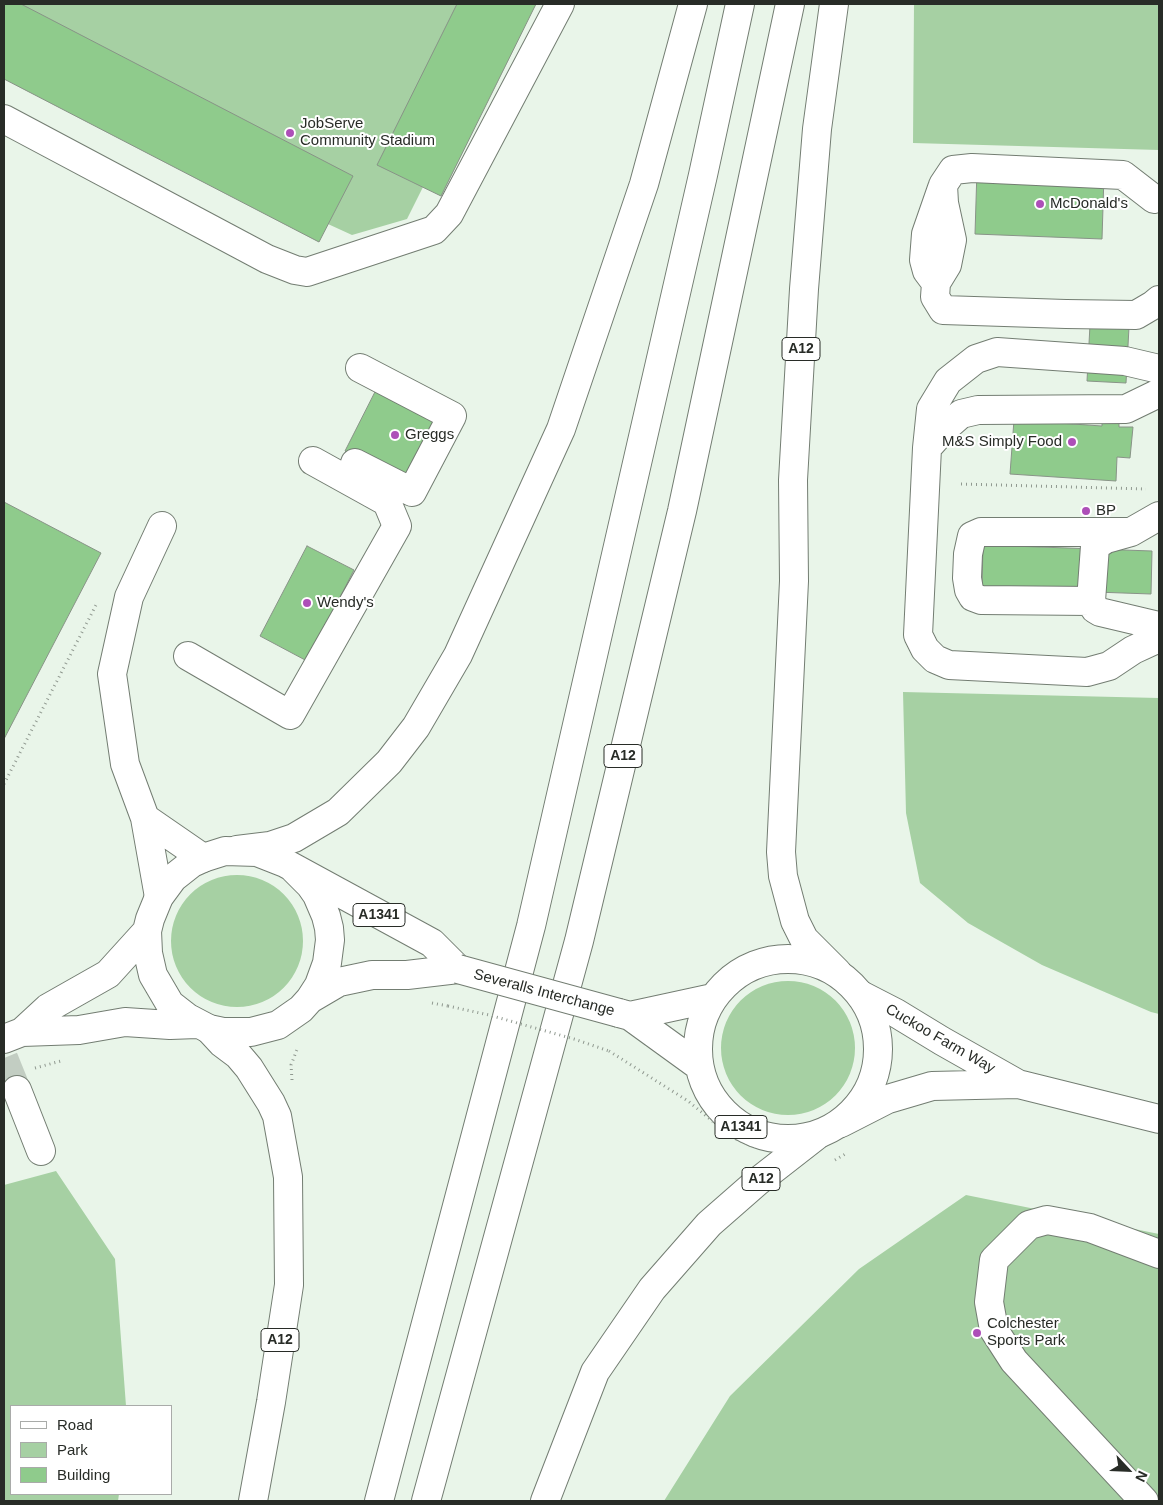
<!DOCTYPE html>
<html>
<head>
<meta charset="utf-8">
<style>
  body { margin:0 }
  #map { position:relative; width:1163px; height:1505px; overflow:hidden; background:#e9f5e9; font-family:Helvetica,sans-serif }
  canvas { display:block }
  .frame { position:absolute; inset:0; border:5px solid #282c27; pointer-events:none }
  .legend { position:absolute; left:10px; top:1405px; width:162px; height:90px; box-sizing:border-box; background:#fff; border:1px solid #a9aba9; margin:0; padding:6px 9px; list-style:none; font-size:15px; color:#282c27 }
  .legend li { display:flex; align-items:center; gap:10px; height:25px }
  .legend b { width:25px; border:1px solid #a9aba9 }
  .north { position:absolute; left:1103px; top:1445px; width:50px; height:50px; -webkit-text-stroke:4px #fff; paint-order:stroke; rotate:115deg; font-size:14px; font-weight:700; line-height:20px; text-align:center; color:#282c27 }
  .north::after { content:''; display:block; margin:auto; width:18px; height:22px; background:#282c27; clip-path:polygon(50% 0,100% 100%,50% 72%,0 100%) }
</style>
</head>
<body>
<div id="map">
<canvas width="1163" height="1505"></canvas>
<div class="frame"></div>
<ul class="legend">
<li><b style="height:6px;background:#fff"></b>Road</li>
<li><b style="height:14px;background:#a6d0a3"></b>Park</li>
<li><b style="height:14px;background:#8fcb8c"></b>Building</li>
</ul>
<div class="north">N</div>
</div>
<script>
const ctx = document.querySelector('canvas').getContext('2d');
ctx.lineJoin = 'round';
function fillPath(path, color) { ctx.fillStyle = color; ctx.fill(path, 'evenodd'); }
const poly = rows => new Path2D(rows.map(r => 'M' + r).join(''));
function stroke(path, color, width, dash) { ctx.strokeStyle = color; ctx.lineWidth = width; ctx.lineCap = dash ? 'butt' : 'round'; ctx.setLineDash(dash || []); ctx.stroke(path); }
function label(font, color, halo, rows, align = 'center') {
  ctx.font = font + ' Helvetica,sans-serif'; ctx.lineWidth = 4; ctx.setLineDash([]); ctx.textBaseline = 'middle'; ctx.strokeStyle = halo; ctx.fillStyle = color; for (const [text, x, y, turn = 0] of rows) {
    ctx.save(); ctx.translate(x, y); ctx.rotate((+turn || 0) * Math.PI / 180); ctx.textAlign = isNaN(turn) ? turn : align; if (halo) ctx.strokeText(text, 0, 0); ctx.fillText(text, 0, 0); ctx.restore();
  }
}
const green = poly([
  [4,4,536,4,441,196,423,187,407,219,352,235,328,224,319,242,4,79],
  [914,4,1159,4,1159,150,913,143],
  [903,692,1159,698,1159,1014,1151,1012,1042,965,968,923,920,883,906,813],
  '171 941a66 66 0 1 1 132 0a66 66 0 1 1-132 0Z',
  '721 1048a67 67 0 1 1 134 0a67 67 0 1 1-134 0Z',
  [56,1171,115,1259,126,1406,11,1406,11,1494,119,1494,118,1501,4,1501,4,1185],
  [966,1195,1159,1234,1159,1501,664,1501,730,1396,859,1269]
]);
const building = poly([
  [4,4,21,4,353,176,319,242,4,79,4,4],
  [457,4,536,4,441,196,377,165,457,4],
  [977,170,1104,175,1102,239,975,234,977,170],
  [1090,325,1129,327,1126,383,1087,381,1090,325],
  [379,384,445,419,411,485,345,451,379,384],
  [1014,420,1102,426,1102,420,1119,421,1119,427,1133,427,1130,458,1117,457,1116,481,1010,474,1014,420],
  [4,502,101,553,4,739,4,502],
  [983,545,1152,551,1151,594,982,588,983,545],
  [307,546,354,570,307,661,260,636,307,546]
]);
const minorTunnel = poly([
  [4,1058,17,1090]
]);
const path = poly([
  [961,484,1146,489],
  [4,784,96,605],
  [432,1003,448,1006],
  [609,1051,688,1101,733,1138,756,1147],
  [35,1068,61,1061],
  [292,1080,291,1065,298,1047],
  [835,1160,847,1153]
]);
const minor = poly([
  [4,119,267,259,295,270,307,272,434,230,449,214,560,4],
  [1154,199,1123,175,972,168,953,170,943,185,944,203,952,240,947,265,936,283,935,297,943,310,1066,314,1136,315,1153,305,1159,300],
  [936,283,927,271,924,260,926,234,942,188],
  [1159,369,1125,361,997,352,976,359,948,381,931,409,927,448,918,635,925,649,935,659,949,665,1087,672,1109,666,1133,650,1159,638],
  [927,448,945,428,961,414,978,410,1126,409,1159,393],
  [355,463,412,492,452,416,360,368],
  [1159,516,1131,532,1106,539,1095,546,1091,601,1095,609,1100,612,1159,626],
  [1091,601,981,600,973,597,969,590,967,578,968,554,972,536,981,532,1131,532],
  [188,656,290,715,397,526,387,502,313,461],
  [145,818,203,858],
  [159,897,145,818,125,764,112,674,129,597,162,526],
  [861,995,896,1013,942,1041,1018,1084],
  [17,1090,41,1151],
  [841,1123,888,1099,932,1086,1018,1084,1159,1119],
  [1144,1501,1014,1361,994,1330,989,1302,994,1260,1029,1225,1047,1220,1090,1228,1159,1254]
]);
const major = poly([
  [294,869,310,885,317,895,326,916,329,928,330,940,327,963,319,985,310,999,301,1009,278,1025,251,1032,223,1032,209,1029,188,1018,170,1004,153,975,148,953,147,931,150,919,159,897,173,878,192,863,203,858,225,851,257,852,285,863,432,943,458,969],
  '698 1049a90 90 0 1 1 180 0a90 90 0 1 1-180 0Z',
  [310,999,339,982,372,975,407,975,458,969],
  [619,1013,630,1016,699,1066],
  [630,1016,713,998],
  [22,1032,48,1008,108,974,147,931],
  [4,1039,22,1032,79,1030,125,1022,170,1025,197,1024]
]);
const highway = poly([
  [834,4,817,129,804,289,793,480,794,581,781,852,783,876,795,921,804,939,837,972],
  [237,850,270,846,294,838,338,812,389,762,416,727,458,655,561,429,644,184,693,4],
  [209,1029,222,1043,238,1055,249,1068,271,1103,277,1116,288,1177,289,1285,271,1402,253,1501],
  [379,1501,531,926,703,175,740,4],
  [426,1501,579,941,682,511,790,4],
  [545,1501,595,1372,652,1289,709,1224,757,1182,816,1136]
]);
const pathBridge = poly([
  [448,1006,489,1015,574,1039,609,1051]
]);
const majorBridge = poly([
  [458,969,619,1013]
]);
const markers = [
  [290,133,5,"#ad4fb8"],
  [1040,204,5,"#ad4fb8"],
  [395,435,5,"#ad4fb8"],
  [1072,442,5,"#ad4fb8"],
  [1086,511,5,"#ad4fb8"],
  [307,603,5,"#ad4fb8"],
  [977,1333,5,"#ad4fb8"]
];
const shields = [
  [801,349,38],
  [623,756,38],
  [379,915,52],
  [741,1127,52],
  [761,1179,38],
  [280,1340,38]
];
const shieldNames = [
  ["A12",801,349],
  ["A12",623,756],
  ["A1341",379,915],
  ["A1341",741,1127],
  ["A12",761,1179],
  ["A12",280,1340]
];
const poiNames = [
  ["JobServe",300,124],
  ["Community Stadium",300,141],
  ["McDonald's",1050,204],
  ["Greggs",405,435],
  ["M&S Simply Food",1062,442,"right"],
  ["BP",1096,511],
  ["Wendy's",317,603],
  ["Colchester",987,1324],
  ["Sports Park",987,1341]
];
const streetNames = [
  ["Severalls Interchange",544,993,15],
  ["Cuckoo Farm Way",940,1039,30]
];
fillPath(green, '#a6d0a3');
fillPath(building, '#8fcb8c');
stroke(building, '#889387', 1);
stroke(minorTunnel, '#c2cdc2', 28, [28, 14]);
stroke(minor, '#737d72', 30);
stroke(major, '#737d72', 30);
stroke(highway, '#737d72', 30);
stroke(path, '#909990', 3, [1, 4]);
stroke(minor, '#fff', 28);
stroke(major, '#fff', 28);
stroke(highway, '#fff', 28);
stroke(majorBridge, '#737d72', 30, []);
stroke(pathBridge, '#909990', 3, [1, 4]);
stroke(majorBridge, '#fff', 28);
for (const [x, y, r, color] of markers) { const dot = new Path2D(); dot.arc(x, y, r, 0, 2 * Math.PI); ctx.fillStyle = color; ctx.fill(dot); stroke(dot, '#fff', 2); }
for (const [x, y, w] of shields) { const box = new Path2D(); box.roundRect(x - w / 2, y - 11.5, w, 23, 4); ctx.fillStyle = '#fff'; ctx.fill(box); stroke(box, '#282c27', 1); }
label('bold 14px', '#282c27', null, shieldNames);
label('15px', '#282c27', '#fff', poiNames, 'left');
label('15px', '#282c27', '#fff', streetNames);
</script>
</body>
</html>
